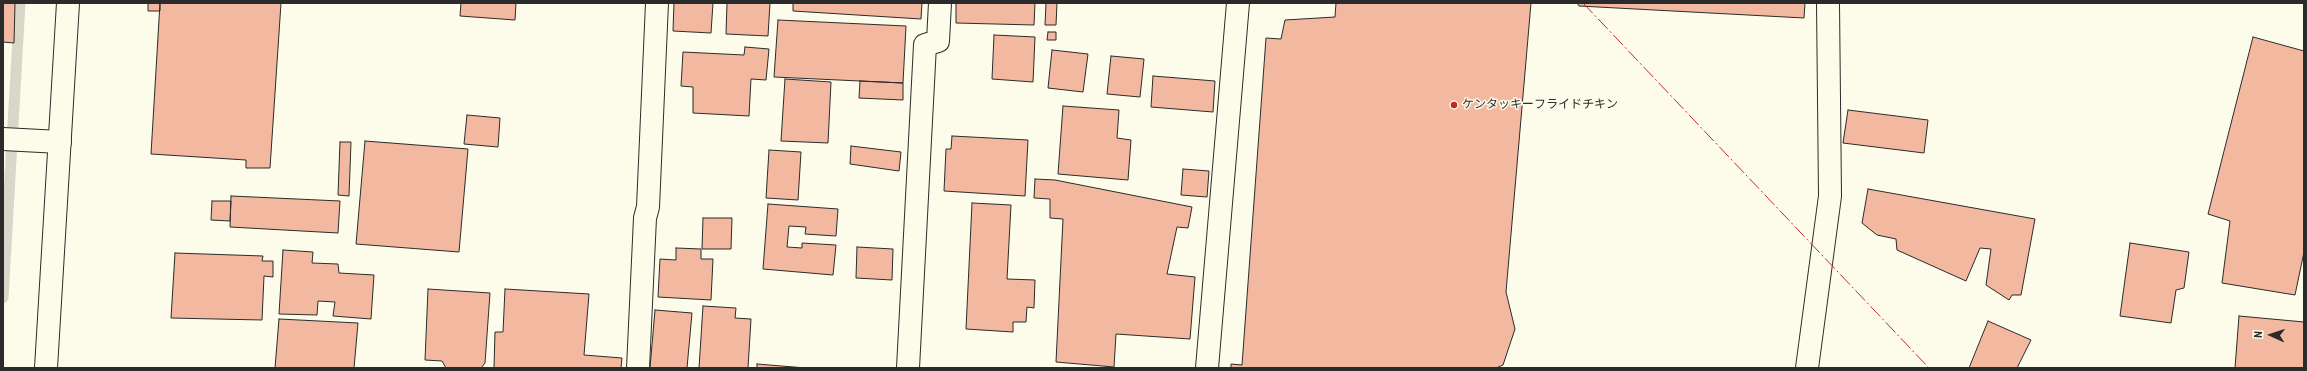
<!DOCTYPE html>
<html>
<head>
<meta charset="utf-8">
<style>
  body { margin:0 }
  #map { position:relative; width:2307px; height:371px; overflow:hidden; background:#fdfbea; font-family:"Roboto Condensed",sans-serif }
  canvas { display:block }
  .frame { position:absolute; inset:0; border:4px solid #2b2b2b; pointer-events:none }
  .north { position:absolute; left:2251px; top:315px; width:40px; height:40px; -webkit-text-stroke:3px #fdfbea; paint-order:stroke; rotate:273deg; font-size:11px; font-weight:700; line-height:16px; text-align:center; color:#2b2b2b }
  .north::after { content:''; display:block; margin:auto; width:14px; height:18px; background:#2b2b2b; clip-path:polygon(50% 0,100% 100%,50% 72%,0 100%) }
</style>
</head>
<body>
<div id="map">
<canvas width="2307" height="371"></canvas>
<div class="frame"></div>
<div class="north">N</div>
</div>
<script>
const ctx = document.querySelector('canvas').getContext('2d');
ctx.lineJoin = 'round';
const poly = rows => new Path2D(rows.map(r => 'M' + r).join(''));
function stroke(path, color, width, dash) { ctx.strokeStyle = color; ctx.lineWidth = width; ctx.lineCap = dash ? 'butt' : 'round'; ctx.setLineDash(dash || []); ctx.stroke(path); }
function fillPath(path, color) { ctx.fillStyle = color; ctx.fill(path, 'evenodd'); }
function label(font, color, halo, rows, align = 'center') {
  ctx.font = font + ' "Roboto Condensed","Noto Sans JP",sans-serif'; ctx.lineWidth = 3; ctx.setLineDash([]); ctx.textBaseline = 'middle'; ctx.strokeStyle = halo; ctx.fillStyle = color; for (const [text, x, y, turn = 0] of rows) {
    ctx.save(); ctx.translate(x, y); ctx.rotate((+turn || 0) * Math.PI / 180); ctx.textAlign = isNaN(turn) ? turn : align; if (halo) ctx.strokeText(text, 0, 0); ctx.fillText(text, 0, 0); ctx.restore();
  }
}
const stream = poly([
  [3,298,20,3]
]);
const building = poly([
  [3,3,15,3,14,43,3,42,3,3],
  [148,3,160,3,160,11,148,11,148,3],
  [160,3,281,3,270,168,246,168,246,160,151,154,160,3],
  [461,3,516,3,515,20,460,16,461,3],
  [674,3,713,3,711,33,673,31,674,3],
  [727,3,770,3,768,36,726,34,727,3],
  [793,3,922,3,921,19,793,11,793,3],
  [956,3,1035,3,1034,25,956,23,956,3],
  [1046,3,1057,3,1056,25,1045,25,1046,3],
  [1336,3,1531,3,1506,292,1515,329,1503,365,1496,368,1231,368,1231,364,1242,365,1266,38,1281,39,1285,20,1335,17,1336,3],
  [1577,3,1805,3,1804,18,1579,6,1577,3],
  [778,20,906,26,903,83,774,77,778,20],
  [1048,32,1056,32,1056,40,1047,40,1048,32],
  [994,35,1035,37,1033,82,992,79,994,35],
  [2253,37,2304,51,2304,252,2295,295,2222,283,2230,221,2208,214,2253,37],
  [745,47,769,49,766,80,751,79,749,116,693,113,693,87,681,86,683,52,744,55,745,47],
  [1052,50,1088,54,1083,92,1048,88,1052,50],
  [1111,56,1144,59,1140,97,1107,94,1111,56],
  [1153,76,1215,81,1213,112,1151,107,1153,76],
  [785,79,831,82,828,143,781,141,785,79],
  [860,81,903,83,903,100,859,98,860,81],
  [1063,106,1119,110,1117,138,1131,140,1128,180,1058,174,1063,106],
  [1848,110,1928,120,1924,153,1843,143,1848,110],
  [467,115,500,118,498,147,464,144,467,115],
  [952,136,1028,140,1025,196,944,191,946,149,951,149,952,136],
  [365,141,468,149,459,252,356,244,365,141],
  [340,142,351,142,349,196,338,195,340,142],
  [851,146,901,152,899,171,850,164,851,146],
  [769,150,801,152,798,200,766,198,769,150],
  [1183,169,1209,171,1207,197,1181,195,1183,169],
  [1035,179,1055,180,1192,207,1188,228,1177,227,1167,274,1195,277,1190,339,1116,334,1114,367,1056,362,1063,219,1050,218,1050,199,1034,198,1035,179],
  [1868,189,2035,219,2021,295,2012,295,2009,300,1986,285,1991,249,1980,248,1966,281,1897,250,1896,239,1877,235,1862,223,1868,189],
  [231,196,340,201,338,233,230,227,231,196],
  [212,201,231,201,230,221,211,220,212,201],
  [972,203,1011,205,1007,279,1035,280,1034,308,1027,307,1026,322,1013,322,1013,332,966,329,972,203],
  [768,204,838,209,836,236,805,234,806,227,789,226,787,247,802,248,802,243,836,245,833,275,763,269,768,204],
  [703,218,732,218,731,249,702,249,703,218],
  [2130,243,2189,252,2184,288,2176,290,2171,323,2120,316,2130,243],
  [857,247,893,249,892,280,856,278,857,247],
  [676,248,701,249,701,259,713,259,711,300,658,297,660,259,676,260,676,248],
  [283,250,313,252,312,263,338,264,339,273,374,275,371,319,333,316,335,302,318,301,317,315,279,314,283,250],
  [175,253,263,256,262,261,273,261,273,277,264,276,262,320,171,318,175,253],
  [428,289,490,293,485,363,481,368,446,368,442,361,425,360,428,289],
  [505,289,589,294,584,355,622,358,621,368,494,368,495,332,503,332,505,289],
  [703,306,736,308,735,318,751,319,748,368,699,368,703,306],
  [655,310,692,313,687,368,650,368,655,310],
  [2239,316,2304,322,2304,368,2235,368,2239,316],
  [279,319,358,323,354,368,275,368,279,319],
  [1988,321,2031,340,2017,368,1969,368,1988,321],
  [757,364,806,368,757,368,757,364]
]);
const street = poly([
  [3,139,60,142],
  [638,368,645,218,648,207,657,3],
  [908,368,925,45,938,41,940,3],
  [1207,368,1238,3],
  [1807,368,1830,196,1828,3]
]);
const secondary = poly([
  [46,368,68,3]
]);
const power = poly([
  [1583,3,1929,368]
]);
const markers = [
  [1454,105,4,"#c62828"]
];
const poiNames = [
  ["ケンタッキーフライドチキン",1462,105]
];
stroke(stream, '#d8d7c9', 11);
fillPath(building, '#f2b8a0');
stroke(building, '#2b2b2b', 1);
stroke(street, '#2b2b2b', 24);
stroke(secondary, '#2b2b2b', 24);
stroke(street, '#fdfbea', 22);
stroke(secondary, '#fdfbea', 22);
stroke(power, '#c62828', 1, [14, 3, 2, 3]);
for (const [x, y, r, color] of markers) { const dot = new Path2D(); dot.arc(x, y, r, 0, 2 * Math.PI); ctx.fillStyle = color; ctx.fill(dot); stroke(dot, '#fdfbea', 1.5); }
label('12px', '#2b2b2b', '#fdfbea', poiNames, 'left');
</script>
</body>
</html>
